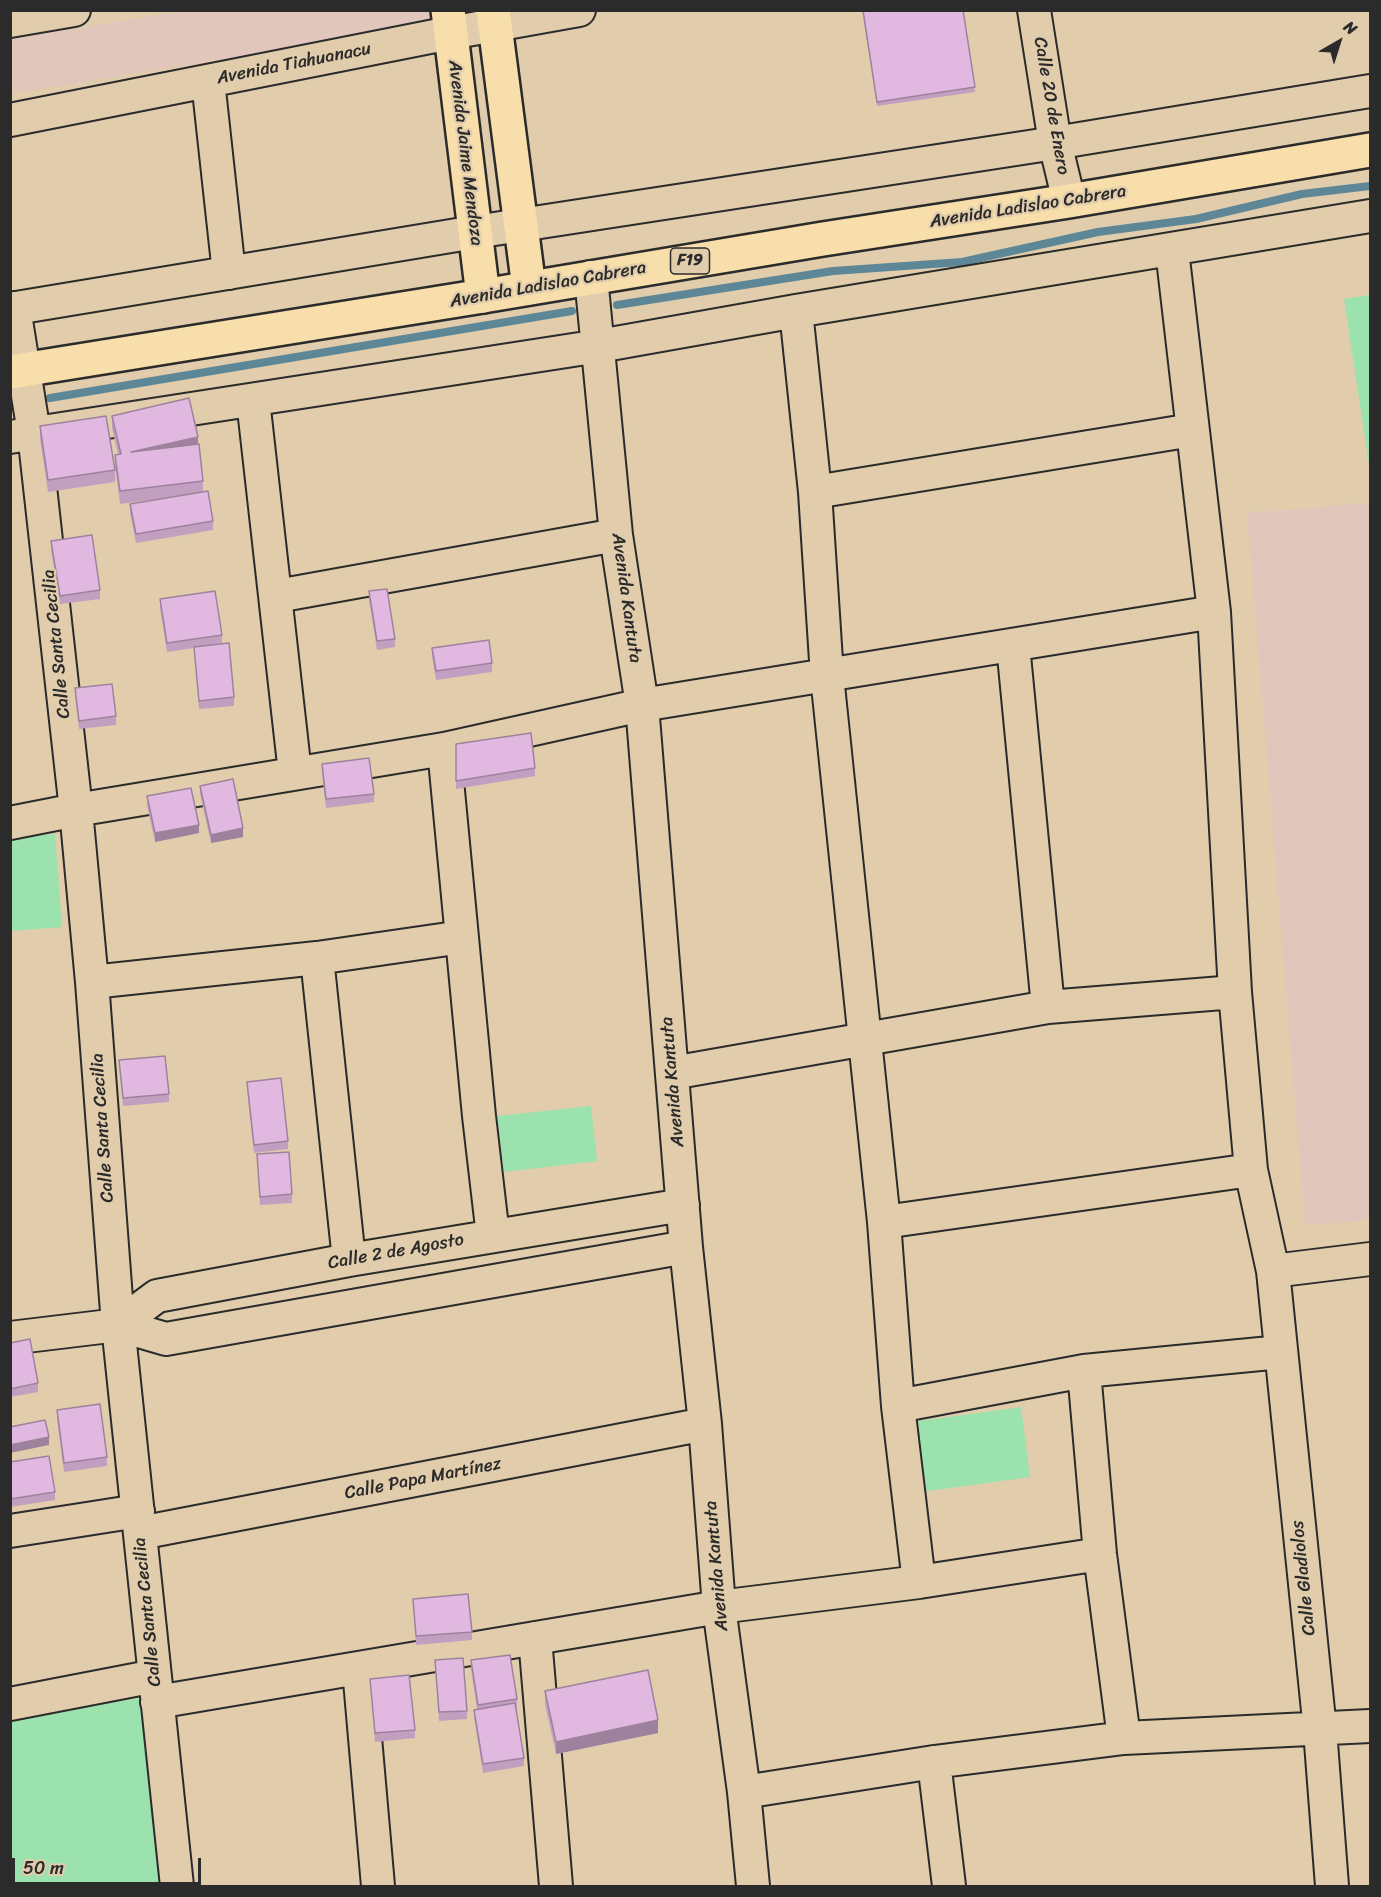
<!DOCTYPE html>
<html>
<head>
<meta charset="utf-8">
<style>
  body { margin:0 }
  #map { position:relative; width:1381px; height:1897px; overflow:hidden; background:#e1cdab; font-family:Sriracha,sans-serif }
  canvas { display:block }
  .frame { position:absolute; inset:0; border:12px solid #2b2b2b; pointer-events:none }
  .north { position:absolute; left:1309px; top:12px; width:60px; height:60px; -webkit-text-stroke:4px #e1cdab; paint-order:stroke; rotate:39deg; font-size:16px; font-weight:700; line-height:24px; text-align:center; color:#2b2b2b }
  .north::after { content:''; display:block; margin:auto; width:21px; height:27px; background:#2b2b2b; clip-path:polygon(50% 0,100% 100%,50% 72%,0 100%) }
  .scale { position:absolute; left:12px; top:1858px; width:189px; height:27px; box-sizing:border-box; border:3px solid #2b2b2b; border-top:0; padding-left:8px; font-size:18px; line-height:21px; white-space:nowrap; color:#2b2b2b; -webkit-text-stroke:4px #e1cdab; paint-order:stroke }
</style>
</head>
<body>
<div id="map">
<canvas width="1381" height="1897"></canvas>
<div class="frame"></div>
<div class="north">N</div>
<div class="scale">50 m</div>
</div>
<script>
const ctx = document.querySelector('canvas').getContext('2d');
ctx.lineJoin = 'round';
function fillPath(path, color) { ctx.fillStyle = color; ctx.fill(path, 'evenodd'); }
const poly = rows => new Path2D(rows.map(r => 'M' + r).join(''));
function stroke(path, color, width, dash) { ctx.strokeStyle = color; ctx.lineWidth = width; ctx.lineCap = dash ? 'butt' : 'round'; ctx.setLineDash(dash || []); ctx.stroke(path); }
function label(font, color, halo, rows, align = 'center') {
  ctx.font = font + ' Sriracha,sans-serif'; ctx.lineWidth = 4.5; ctx.setLineDash([]); ctx.textBaseline = 'middle'; ctx.strokeStyle = halo; ctx.fillStyle = color; for (const [text, x, y, turn = 0] of rows) {
    ctx.save(); ctx.translate(x, y); ctx.rotate((+turn || 0) * Math.PI / 180); ctx.textAlign = isNaN(turn) ? turn : align; if (halo) ctx.strokeText(text, 0, 0); ctx.fillText(text, 0, 0); ctx.restore();
  }
}
const built = poly([
  [182,11,432,11,432,25,11,94,11,39],
  [1370,503,1370,1220,1305,1226,1247,513]
]);
const green = poly([
  [1370,295,1370,472,1344,299],
  [55,834,62,927,11,931,11,838],
  [591,1106,597,1161,504,1172,497,1116],
  [1021,1407,1030,1477,921,1492,911,1422],
  [141,1698,166,1884,145,1886,11,1886,10,1717]
]);
const stream = poly([
  [617,305,833,271,962,262,1098,232,1196,219,1302,194,1370,186],
  [50,398,572,311]
]);
const minor = poly([
  [1034,10,1055,143,1069,201],
  [10,21,74,10],
  [208,81,229,273],
  [10,120,450,33,579,10],
  [1172,250,1214,612,1235,992,1251,1170,1273,1271,1320,1730,1332,1886],
  [591,277,616,535,642,705,686,1247,705,1424,719,1607,744,1792,753,1886],
  [14,308,34,433,76,810,92,982,118,1325,177,1886],
  [10,309,475,232,1055,143,1370,91],
  [796,311,815,492,827,676,884,1222,898,1406,919,1582],
  [253,400,295,773],
  [10,437,599,346,796,311,1370,216],
  [815,492,1192,430],
  [277,596,616,535],
  [1013,645,1048,1007],
  [444,749,479,1116,493,1236],
  [10,823,76,810,444,749,642,705,1214,612],
  [317,958,349,1260],
  [92,982,317,958,462,937],
  [672,1073,1048,1007,1235,992],
  [884,1222,1251,1170],
  [1273,1271,1370,1259],
  [118,1325,157,1296,349,1260,683,1205],
  [10,1338,118,1325,166,1339,686,1247],
  [1084,1371,1100,1554,1124,1738],
  [898,1406,1084,1371,1281,1352],
  [10,1531,138,1511],
  [140,1533,705,1424],
  [535,1638,556,1886],
  [359,1669,378,1886],
  [157,1702,719,1607,919,1582,1100,1554],
  [10,1704,155,1676],
  [934,1762,949,1886],
  [744,1792,934,1762,1124,1738,1370,1726]
]);
const major = poly([
  [448,10,483,296],
  [493,10,529,288]
]);
const highway = poly([
  [10,372,483,296,823,239,1069,201,1370,150]
]);
const wall = poly([
  [862,10,963,10,975,92,877,106],
  [112,416,198,444,203,481,203,492,213,521,213,530,136,543,130,513,130,504,165,498,120,504,115,467,115,455,118,454,112,428],
  [40,426,115,470,115,482,48,492,40,439],
  [51,541,100,590,100,599,60,604,51,550],
  [369,591,395,639,395,647,377,650,369,600],
  [160,599,222,635,222,643,205,646,234,697,234,706,199,709,194,648,167,652,160,608],
  [432,648,492,663,492,672,436,680,432,656],
  [75,688,116,716,116,725,79,729,75,696],
  [456,744,535,768,535,776,456,789],
  [322,764,374,794,374,802,326,808,322,773],
  [200,786,243,837,211,843,200,794],
  [147,796,199,833,155,842,147,805],
  [119,1060,169,1094,169,1102,123,1106],
  [247,1082,288,1141,288,1149,254,1153,247,1090],
  [257,1154,292,1194,292,1203,260,1205],
  [10,1343,38,1383,38,1392,10,1397],
  [57,1410,107,1457,107,1466,64,1472,57,1419],
  [10,1462,55,1492,55,1500,10,1507],
  [413,1599,472,1632,472,1640,416,1645],
  [435,1660,467,1711,467,1719,439,1721],
  [471,1660,517,1699,517,1708,516,1708,524,1758,524,1766,483,1773,474,1718,474,1710,477,1709,471,1669],
  [370,1679,415,1730,415,1738,375,1742],
  [545,1691,658,1733,556,1754,545,1704]
]);
const shadedWall = poly([
  [198,437,198,449,131,452],
  [199,825,199,833,155,842,155,833],
  [243,828,243,837,211,843,211,835],
  [49,1437,49,1445,10,1453,10,1445],
  [658,1720,658,1733,556,1754,556,1742]
]);
const building = poly([
  [863,10,963,10,975,87,877,102,863,10],
  [189,398,198,437,131,452,199,444,203,481,120,491,115,455,121,454,112,416,189,398],
  [106,416,115,470,48,480,40,426,106,416],
  [208,491,213,521,136,534,130,504,208,491],
  [92,535,100,590,60,596,51,541,92,535],
  [387,589,395,639,377,641,369,591,387,589],
  [215,591,222,635,167,643,160,599,215,591],
  [489,640,492,663,436,671,432,648,489,640],
  [229,643,234,697,199,701,194,647,229,643],
  [112,684,116,716,79,721,75,688,112,684],
  [531,733,535,768,456,781,456,744,531,733],
  [369,758,374,794,326,799,322,764,369,758],
  [233,779,243,828,211,835,200,786,233,779],
  [191,788,199,825,155,833,147,796,191,788],
  [165,1056,169,1094,123,1098,119,1060,165,1056],
  [281,1078,288,1141,254,1145,247,1082,281,1078],
  [289,1152,292,1194,260,1197,257,1154,289,1152],
  [30,1339,38,1383,10,1389,10,1343,30,1339],
  [100,1404,107,1457,64,1463,57,1410,100,1404],
  [45,1420,49,1437,10,1445,10,1427,45,1420],
  [49,1456,55,1492,10,1499,10,1462,49,1456],
  [468,1594,472,1632,416,1636,413,1599,468,1594],
  [510,1655,517,1699,478,1705,471,1660,510,1655],
  [463,1658,467,1711,439,1712,435,1660,463,1658],
  [648,1670,658,1720,556,1742,545,1691,648,1670],
  [409,1675,415,1730,375,1733,370,1679,409,1675],
  [515,1703,524,1758,483,1764,474,1710,515,1703]
]);
const shields = [
  [690,261,39]
];
const shieldNames = [
  ["F19",690,261]
];
const streetNames = [
  ["Avenida Tiahuanacu",294,64,-11],
  ["Calle 20 de Enero",1051,106,80],
  ["Avenida Jaime Mendoza",465,153,83],
  ["Avenida Ladislao Cabrera",1028,207,-9],
  ["Avenida Ladislao Cabrera",548,285,-10],
  ["Avenida Kantuta",626,598,82],
  ["Calle Santa Cecilia",57,644,-96],
  ["Avenida Kantuta",673,1082,-95],
  ["Calle Santa Cecilia",103,1128,-94],
  ["Calle 2 de Agosto",396,1252,-10],
  ["Calle Papa Martínez",423,1479,-11],
  ["Avenida Kantuta",717,1566,-95],
  ["Calle Gladiolos",1304,1578,-96],
  ["Calle Santa Cecilia",148,1612,-96]
];
fillPath(built, '#e1c7bb');
fillPath(green, '#9ce2ae');
stroke(stream, '#5d8797', 8);
stroke(minor, '#2b2b2b', 36);
stroke(major, '#2b2b2b', 38);
stroke(highway, '#2b2b2b', 38);
stroke(minor, '#e1cdab', 32);
stroke(major, '#f8deab', 33);
stroke(highway, '#f8deab', 33);
fillPath(wall, '#c29fc1');
fillPath(shadedWall, '#9e829d');
fillPath(building, '#e1b9e0');
stroke(building, '#9e829d', 1.5);
for (const [x, y, w] of shields) { const box = new Path2D(); box.roundRect(x - w / 2, y - 13, w, 26, 4.5); ctx.fillStyle = '#e1cdab'; ctx.fill(box); stroke(box, '#2b2b2b', 1.5); }
label('bold 16px', '#2b2b2b', null, shieldNames);
label('18px', '#2b2b2b', '#e1cdab', streetNames);
</script>
</body>
</html>
